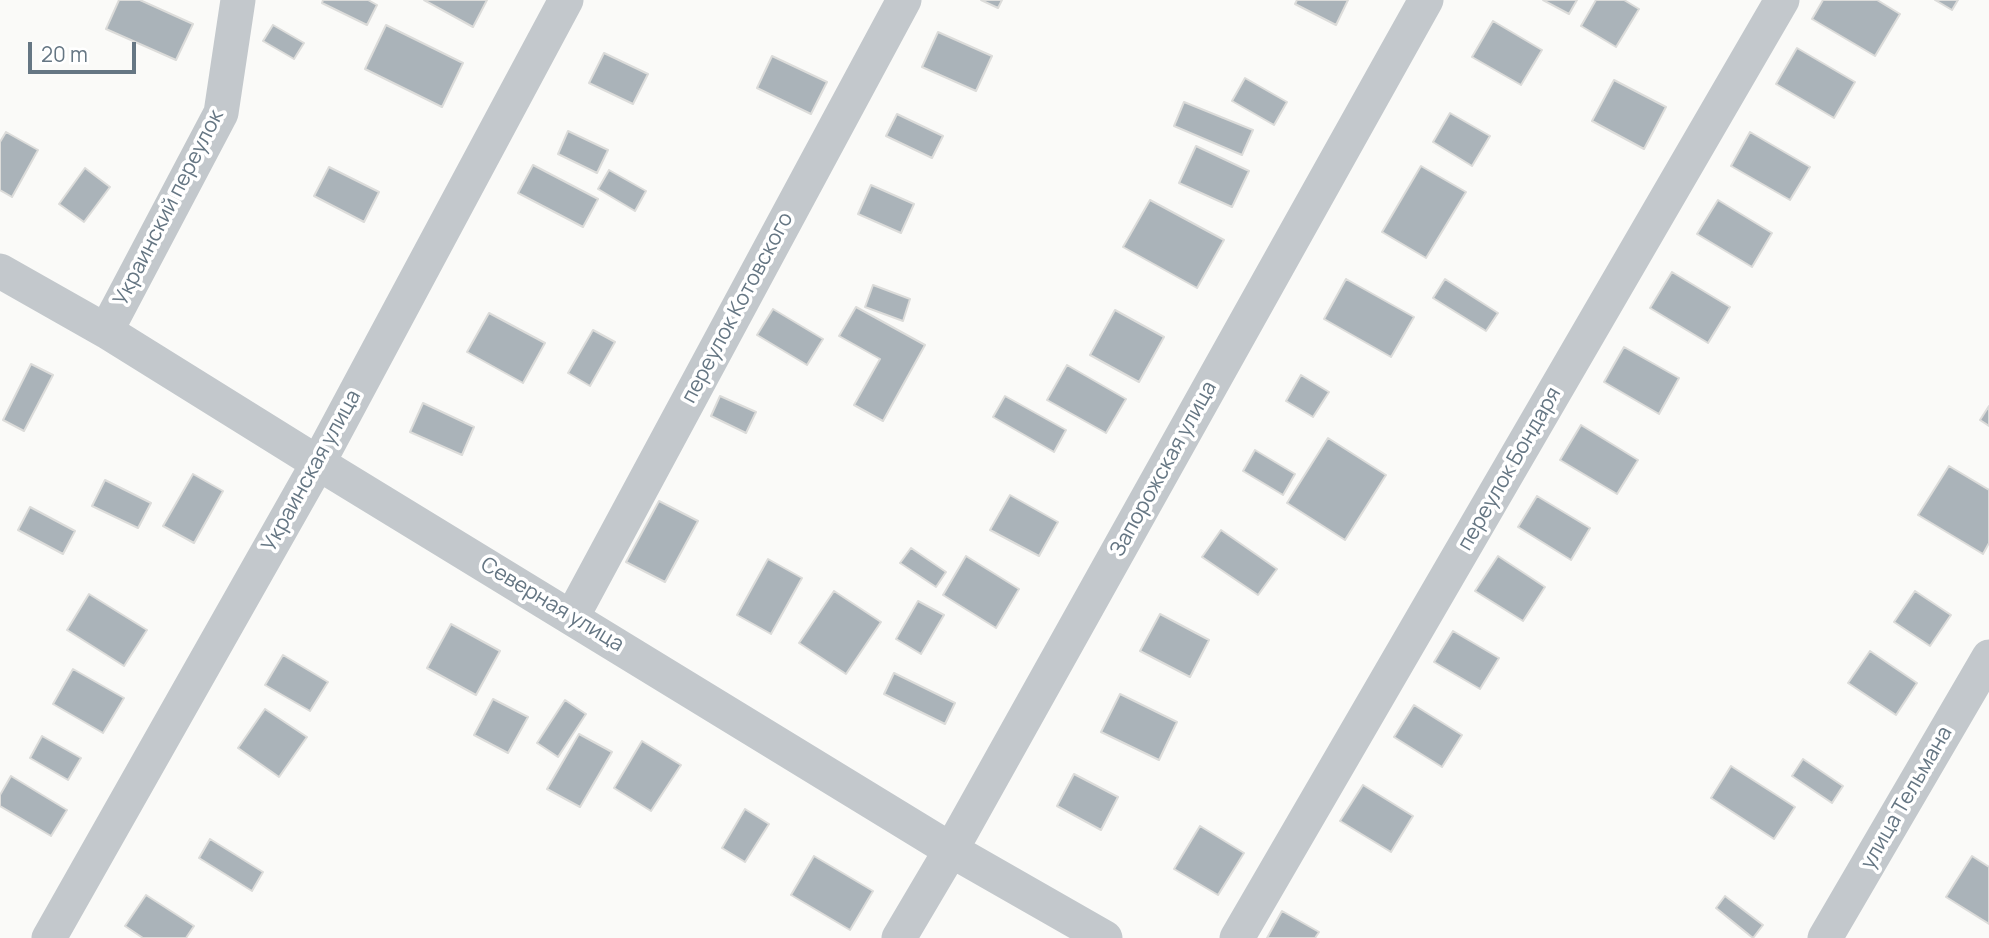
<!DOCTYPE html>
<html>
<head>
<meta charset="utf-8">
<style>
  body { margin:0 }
  #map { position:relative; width:1989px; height:938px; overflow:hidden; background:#fafaf8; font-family:Manrope,sans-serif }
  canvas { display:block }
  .scale { position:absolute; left:28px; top:42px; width:108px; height:32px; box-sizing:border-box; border:4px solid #657683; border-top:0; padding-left:9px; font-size:21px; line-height:24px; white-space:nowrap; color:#657683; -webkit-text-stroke:5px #fff; paint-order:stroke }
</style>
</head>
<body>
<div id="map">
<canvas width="1989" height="938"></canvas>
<div class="scale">20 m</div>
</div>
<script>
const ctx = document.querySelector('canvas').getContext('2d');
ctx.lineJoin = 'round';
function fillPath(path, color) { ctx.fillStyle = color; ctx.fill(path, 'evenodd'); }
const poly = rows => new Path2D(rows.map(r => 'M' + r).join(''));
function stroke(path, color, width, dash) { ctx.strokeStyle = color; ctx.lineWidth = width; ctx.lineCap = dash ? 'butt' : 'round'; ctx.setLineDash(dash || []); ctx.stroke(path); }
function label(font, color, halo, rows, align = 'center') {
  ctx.font = font + ' Manrope,sans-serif'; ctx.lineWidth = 7; ctx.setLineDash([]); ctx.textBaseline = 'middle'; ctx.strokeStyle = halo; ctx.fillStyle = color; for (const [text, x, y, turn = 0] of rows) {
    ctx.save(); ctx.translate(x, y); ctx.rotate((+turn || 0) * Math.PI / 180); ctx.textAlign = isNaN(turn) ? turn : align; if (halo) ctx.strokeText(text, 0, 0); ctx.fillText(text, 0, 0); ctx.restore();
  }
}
const building = poly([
  [119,0,140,0,193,24,176,60,106,29,119,0],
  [323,0,368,0,377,5,367,25,322,3,323,0],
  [424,0,487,0,473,27,424,0],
  [981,0,1002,0,998,8,981,0],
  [1297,0,1348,0,1336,25,1295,4,1297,0],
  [1543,0,1577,0,1569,14,1543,0],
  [1596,0,1624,0,1639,9,1616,47,1581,26,1596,0],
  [1823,0,1877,0,1900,14,1875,56,1812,19,1823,0],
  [1935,0,1958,0,1952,10,1935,0],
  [1493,21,1542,50,1521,85,1472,57,1493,21],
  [273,25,304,43,294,59,263,41,273,25],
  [386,25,463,63,442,107,365,69,386,25],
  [938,32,992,56,976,91,922,67,938,32],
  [1797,48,1855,82,1834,118,1776,84,1797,48],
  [604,53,648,74,633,104,589,83,604,53],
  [772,56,827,82,811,114,757,88,772,56],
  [1245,78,1287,102,1274,125,1232,101,1245,78],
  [1614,80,1666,107,1644,149,1592,121,1614,80],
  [1184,102,1253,130,1242,155,1174,126,1184,102],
  [1450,113,1490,136,1472,166,1433,142,1450,113],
  [897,114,943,136,932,158,886,136,897,114],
  [568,131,608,150,597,173,558,154,568,131],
  [6,132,38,150,12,197,0,190,0,142,6,132],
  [1750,132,1810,167,1790,200,1731,166,1750,132],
  [1196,146,1249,171,1232,207,1179,183,1196,146],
  [533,165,598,199,583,227,518,193,533,165],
  [1421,166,1466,192,1426,258,1382,232,1421,166],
  [329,167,379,192,364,222,314,196,329,167],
  [85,168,110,187,84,222,59,204,85,168],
  [609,170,646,191,635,211,598,189,609,170],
  [871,185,914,204,901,233,858,214,871,185],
  [1150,200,1224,240,1197,288,1123,247,1150,200],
  [1718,200,1772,233,1752,267,1697,234,1718,200],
  [1672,272,1730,307,1708,343,1650,308,1672,272],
  [1346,279,1414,317,1391,357,1324,319,1346,279],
  [1445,279,1498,313,1486,331,1433,298,1445,279],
  [873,285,910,299,903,321,865,307,873,285],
  [856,307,925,345,883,421,854,405,880,359,839,336,856,307],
  [773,309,823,339,807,365,757,335,773,309],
  [1115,310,1164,337,1139,382,1090,355,1115,310],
  [489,313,545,343,523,383,467,352,489,313],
  [593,330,615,342,590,386,568,373,593,330],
  [1624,347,1679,378,1659,414,1604,382,1624,347],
  [31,364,53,375,24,431,3,420,31,364],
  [1067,365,1126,399,1106,433,1047,400,1067,365],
  [1301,375,1329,392,1313,417,1286,401,1301,375],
  [720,396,756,412,746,433,711,416,720,396],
  [1005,396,1066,430,1054,452,993,417,1005,396],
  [423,403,474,427,462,455,410,432,423,403],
  [1989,406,1989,426,1980,420,1989,406],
  [1581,425,1638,460,1617,494,1560,460,1581,425],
  [1328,438,1386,475,1345,540,1287,503,1328,438],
  [1255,450,1295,474,1283,495,1243,471,1255,450],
  [1949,466,1989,490,1989,543,1983,554,1918,515,1949,466],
  [193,474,223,491,194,543,163,526,193,474],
  [105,480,151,503,138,528,92,506,105,480],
  [1010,495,1058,522,1039,556,990,530,1010,495],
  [1537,496,1590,528,1571,560,1518,527,1537,496],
  [659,501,698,521,665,582,626,562,659,501],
  [30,507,75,531,63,554,18,530,30,507],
  [1221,530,1277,569,1258,595,1202,557,1221,530],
  [911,548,946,572,936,587,900,563,911,548],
  [966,556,1019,589,996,628,943,595,966,556],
  [1498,556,1545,587,1523,621,1475,591,1498,556],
  [768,559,802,578,771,634,737,615,768,559],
  [834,591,881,622,846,674,799,643,834,591],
  [1915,591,1951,615,1930,646,1894,622,1915,591],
  [89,594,147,630,124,666,67,630,89,594],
  [918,601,944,615,921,654,896,639,918,601],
  [1160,614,1209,640,1190,677,1140,651,1160,614],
  [451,624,500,651,476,695,427,668,451,624],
  [1453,631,1499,658,1480,689,1434,662,1453,631],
  [1870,651,1917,683,1896,715,1848,683,1870,651],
  [283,655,328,682,310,711,265,685,283,655],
  [73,669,124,698,103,733,53,704,73,669],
  [894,673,955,703,945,724,884,694,894,673],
  [1120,694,1177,722,1159,760,1101,732,1120,694],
  [493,699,528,717,508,753,474,735,493,699],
  [565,700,586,714,558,757,537,743,565,700],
  [1414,705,1462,735,1442,767,1394,737,1414,705],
  [265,709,307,737,279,777,238,748,265,709],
  [579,734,612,752,580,807,547,789,579,734],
  [42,736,81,758,68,780,30,758,42,736],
  [642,741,681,765,651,811,614,788,642,741],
  [1803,759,1843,786,1832,803,1792,776,1803,759],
  [1731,766,1795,807,1774,839,1711,798,1731,766],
  [1074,774,1118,797,1101,830,1057,806,1074,774],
  [11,776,67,810,51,836,0,806,0,795,11,776],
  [1363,785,1413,816,1391,852,1340,821,1363,785],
  [745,809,769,824,745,862,722,848,745,809],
  [1200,826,1244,853,1218,895,1174,869,1200,826],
  [210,839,263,872,252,891,199,858,210,839],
  [814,856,873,891,850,930,791,895,814,856],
  [1972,856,1989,867,1989,924,1946,897,1972,856],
  [146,895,194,926,186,938,143,938,125,926,146,895],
  [1725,896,1763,925,1753,938,1716,908,1725,896],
  [1282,911,1319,932,1315,938,1267,938,1282,911]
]);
const street = poly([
  [0,271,106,331,318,463,951,850,1105,938],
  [106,331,221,113,238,0],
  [572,617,904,0],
  [49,938,318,463,566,0],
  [899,938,951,850,1426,0],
  [1237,938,1782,0],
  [1825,938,1989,657]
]);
const streetNames = [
  ["Украинский переулок",169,208,-63],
  ["переулок Котовского",738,308,-62],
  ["Запорожская улица",1164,469,-61],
  ["переулок Бондаря",1510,469,-60],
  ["Украинская улица",312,471,-61],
  ["Северная улица",552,605,31],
  ["улица Тельмана",1907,798,-60]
];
fillPath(building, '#aab3b9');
stroke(building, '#dcdcda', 2);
stroke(street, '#c3c8cc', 35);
label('21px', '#657683', '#fff', streetNames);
</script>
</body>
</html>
